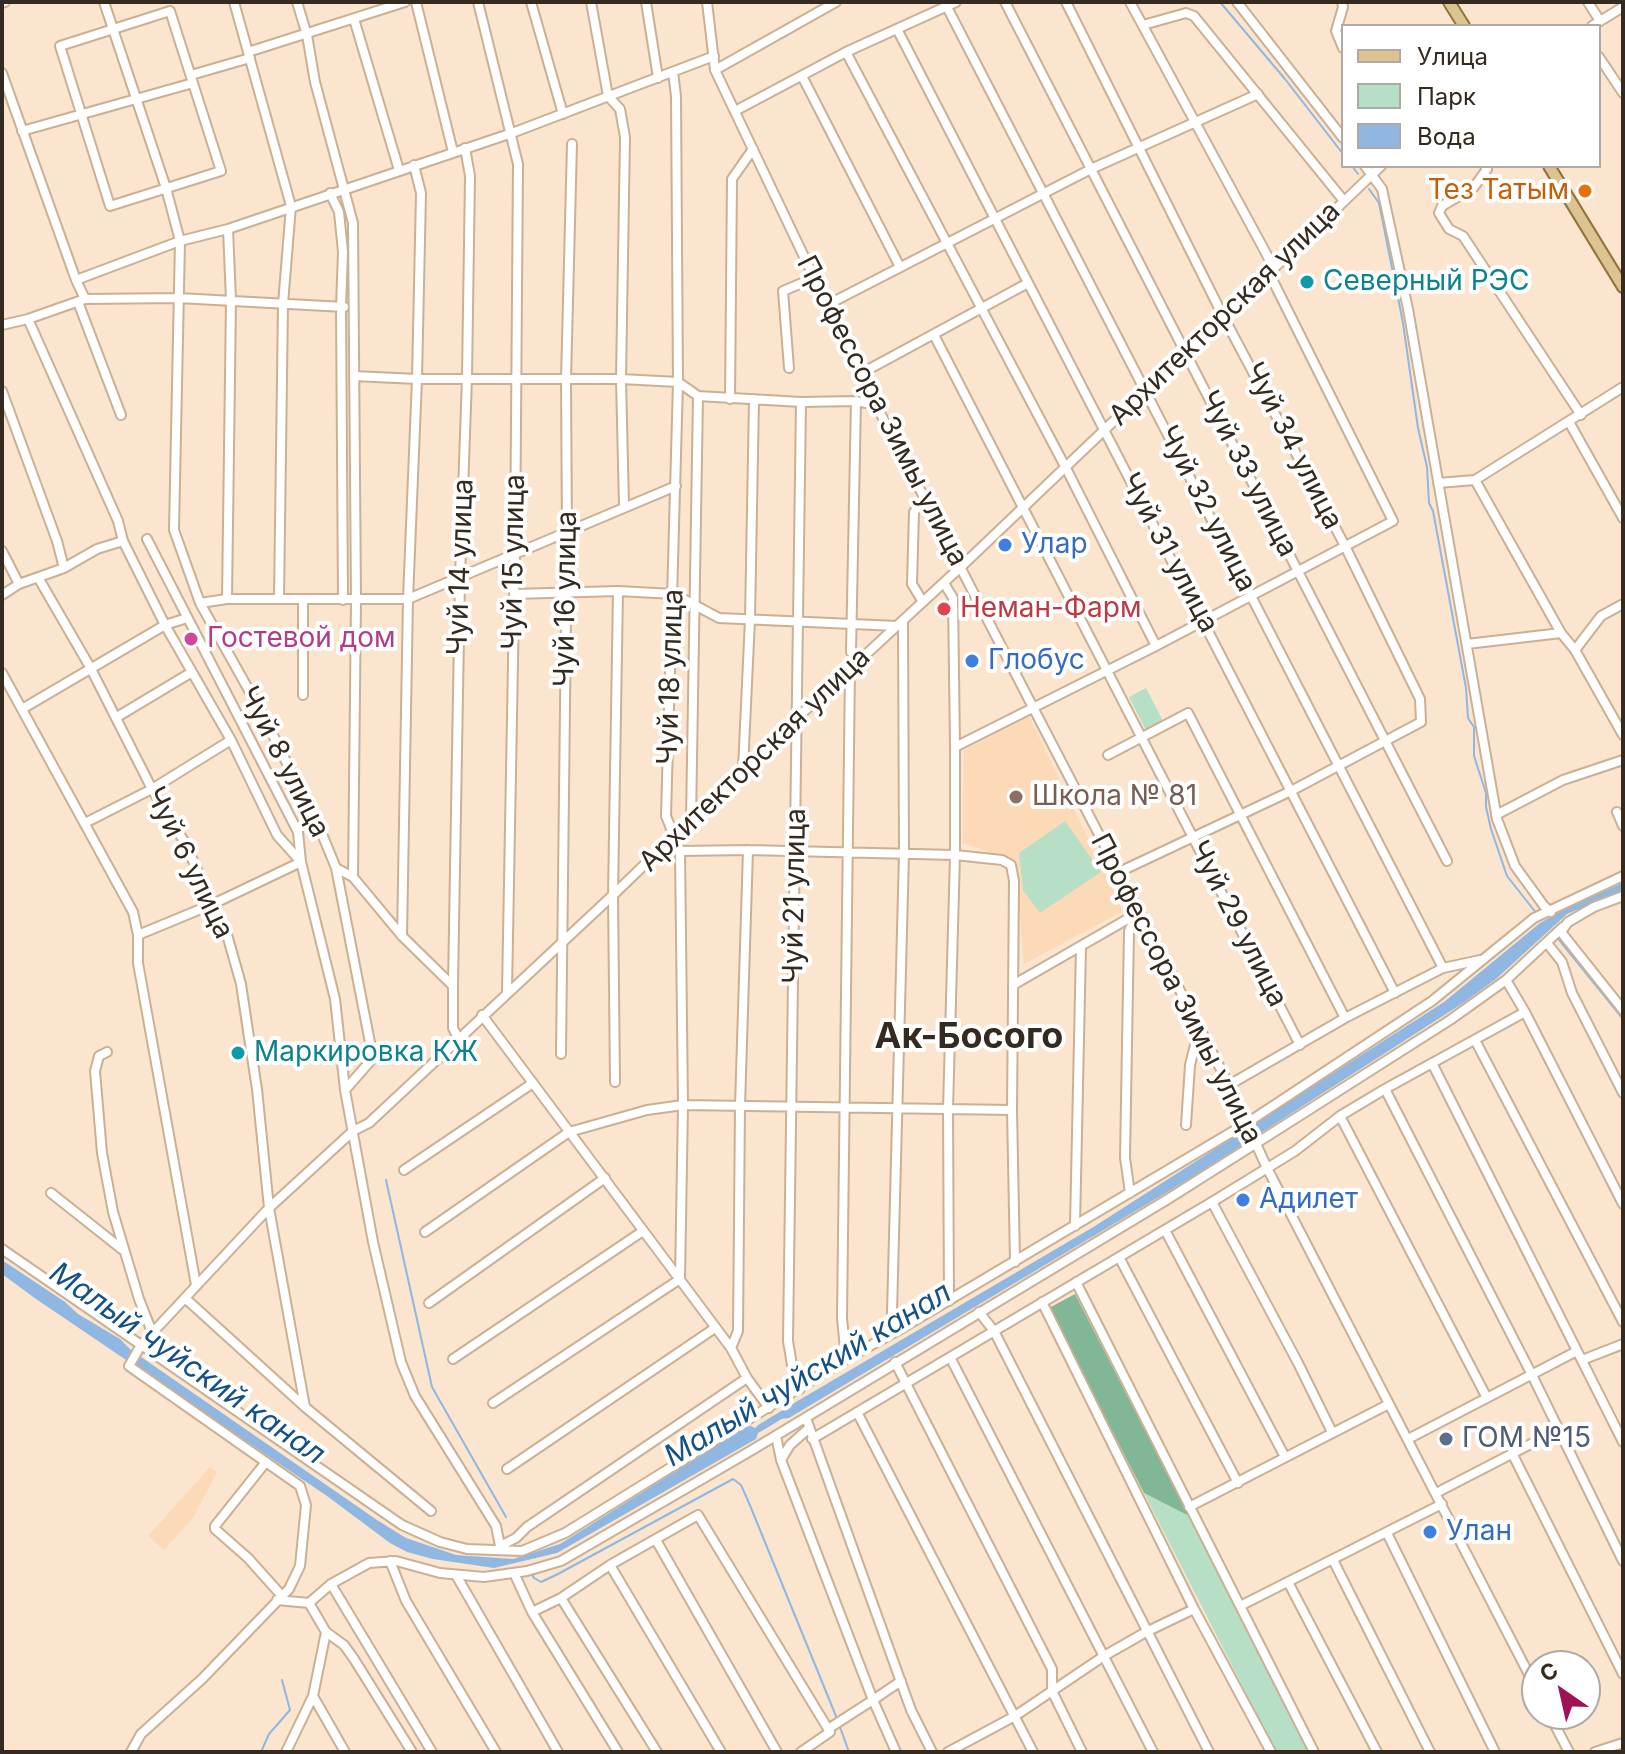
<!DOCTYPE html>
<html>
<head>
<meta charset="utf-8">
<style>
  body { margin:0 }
  #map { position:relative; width:1625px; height:1754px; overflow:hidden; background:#fbe5ce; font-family:Inter,sans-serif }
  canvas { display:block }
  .frame { position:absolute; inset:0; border:4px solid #352a1f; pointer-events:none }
  .legend { position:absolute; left:1341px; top:24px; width:260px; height:144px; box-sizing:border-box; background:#fff; border:2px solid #aeaaa5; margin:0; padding:10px 14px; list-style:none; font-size:24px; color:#352a1f }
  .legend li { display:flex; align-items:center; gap:16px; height:40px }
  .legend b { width:40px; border:2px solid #aeaaa5 }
  .north { position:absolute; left:1521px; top:1650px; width:80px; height:80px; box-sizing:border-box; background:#fff; border:2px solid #aeaaa5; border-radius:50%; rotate:326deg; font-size:22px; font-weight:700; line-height:32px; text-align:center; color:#352a1f }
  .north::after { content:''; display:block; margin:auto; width:28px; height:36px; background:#a21155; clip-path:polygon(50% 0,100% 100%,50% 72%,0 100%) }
</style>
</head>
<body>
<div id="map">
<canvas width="1625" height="1754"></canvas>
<div class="frame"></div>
<ul class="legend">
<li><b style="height:10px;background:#dcc391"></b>Улица</li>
<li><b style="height:22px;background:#b6dfc5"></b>Парк</li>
<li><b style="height:22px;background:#8fb7e1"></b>Вода</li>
</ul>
<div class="north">С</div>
</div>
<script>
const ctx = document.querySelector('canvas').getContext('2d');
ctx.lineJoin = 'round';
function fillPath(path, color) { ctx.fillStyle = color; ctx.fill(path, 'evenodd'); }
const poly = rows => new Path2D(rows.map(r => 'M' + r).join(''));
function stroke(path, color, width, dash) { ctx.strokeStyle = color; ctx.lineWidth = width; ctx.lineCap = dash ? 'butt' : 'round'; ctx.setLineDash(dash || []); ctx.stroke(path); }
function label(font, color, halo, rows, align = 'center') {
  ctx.font = font + ' Inter,sans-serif'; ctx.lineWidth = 8; ctx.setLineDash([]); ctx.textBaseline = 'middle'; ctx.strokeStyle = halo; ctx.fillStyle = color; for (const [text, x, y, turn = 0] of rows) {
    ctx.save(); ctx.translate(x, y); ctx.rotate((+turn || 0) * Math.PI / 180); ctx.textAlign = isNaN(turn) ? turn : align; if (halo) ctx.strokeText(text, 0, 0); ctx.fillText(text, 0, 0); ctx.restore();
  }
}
const built = poly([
  [1029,716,1123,911,1024,964,1015,862,963,843,964,750],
  [210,1467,217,1472,193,1518,164,1550,148,1536]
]);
const green = poly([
  [1146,688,1164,723,1147,732,1129,697],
  [1065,821,1101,872,1040,913,1023,890,1019,853],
  [1144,1493,1189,1516,1310,1752,1276,1752]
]);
const forest = poly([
  [1075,1294,1189,1516,1144,1493,1049,1308]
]);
const water = poly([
  [1623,883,1623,890,1567,914,1496,979,1463,1003,1194,1176,789,1418,779,1419,777,1416,784,1409,1095,1226,1444,1002,1540,923,1572,905],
  [2,1260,65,1302,78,1314,120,1339,131,1350,377,1520,406,1538,456,1555,513,1559,560,1544,749,1425,755,1428,765,1423,767,1426,758,1433,756,1439,557,1553,494,1568,433,1559,407,1552,390,1543,327,1496,36,1299,2,1274]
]);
const stream = poly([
  [1220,2,1285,79,1343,154],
  [1352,166,1358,174],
  [1369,189,1379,203,1403,323,1418,428,1427,467,1429,503,1433,511,1466,688,1468,718,1474,727,1474,756,1486,793,1486,807,1491,829,1507,876,1537,914],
  [1556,936,1623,1019],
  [386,1180,432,1387,506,1517],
  [531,1572,534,1578,541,1582,558,1574,733,1479,741,1485,749,1503,838,1721],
  [840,1727,849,1752],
  [261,1752,269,1734,290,1710,282,1680]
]);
const canal = poly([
  [760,1428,783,1414]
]);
const minor = poly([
  [104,2,166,188,180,241,174,530,200,603,265,719,322,834,336,868,373,1058,345,1090],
  [234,2,291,206,283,304,279,599],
  [297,2,307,35,315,82,353,223,356,600,353,877],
  [416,2,453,152],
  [478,2,518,164,515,552,507,992],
  [531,2,563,114],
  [591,2,608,96,620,109,625,137,621,379,624,506],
  [646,2,658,78],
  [707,2,715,70,860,374,1229,1085,1267,1168,1537,1690],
  [1005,2,1447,861],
  [1066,2,1221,312,1345,546,1420,699,1421,722,1291,791,1117,873],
  [1130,2,1274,268],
  [1237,2,1343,138],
  [1342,2,1343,7,1336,31,1343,48],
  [1588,2,1600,21],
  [2,3,5,2],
  [947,7,1443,968],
  [170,11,221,171,110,206,60,46,170,11],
  [354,19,399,170],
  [1143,25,1186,13,1194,16,1344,201],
  [1592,26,1623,7],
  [897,29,1395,993],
  [248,52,405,2],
  [846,52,1068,472,1156,646],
  [1599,57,1623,93],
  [715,70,836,2],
  [2,73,76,280,85,299,28,319,2,325],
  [191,75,250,58],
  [802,76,900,267],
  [735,111,846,52,956,2],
  [22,131,193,83],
  [1365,166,1382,189,1408,309,1497,819,1515,866,1544,906,1551,912],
  [1485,166,1487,169,1474,187,1442,206,1439,213,1449,229,1463,236,1581,415],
  [330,193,339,212,343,252,341,307,343,600],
  [76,280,180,241,228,229,512,133,714,56],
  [85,299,178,298,344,307],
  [78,302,121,415],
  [827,305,1091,169,1258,94],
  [28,319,118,521,123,541,165,625,231,740,277,835,301,862,213,904,138,935],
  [934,335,1300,1045],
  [789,368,783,291,814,278],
  [860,374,1028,283],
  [354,376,417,379,621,379,678,382,698,396,801,402,856,401,876,405],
  [2,391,57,541,64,568],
  [730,399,732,179,753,149],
  [1569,422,1623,518],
  [1475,480,1561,633,1575,650,1623,735],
  [1438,483,1475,480,1623,387],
  [147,539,298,832,301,862,335,999,345,1090,373,1242,401,1362,415,1396,496,1526,500,1546],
  [2,551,19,584],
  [39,579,90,667,152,789,185,843,228,938,241,984,248,1031,257,1089,269,1208,305,1407],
  [944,583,953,598,955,747,955,855,948,1109,949,1301],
  [514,594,618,591,674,594,719,618,897,626],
  [2,595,19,584,64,568,97,549,123,541],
  [227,599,231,300,228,229],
  [303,600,303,695],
  [923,602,912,584,914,512,925,499],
  [200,603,227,599,408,599,676,486],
  [1467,644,1561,633],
  [1575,650,1601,616,1623,604],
  [851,652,856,401],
  [2,673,133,912,138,935,138,963,196,1285],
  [22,709,165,625,187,618],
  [117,717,192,672],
  [955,747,1156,646,1393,521,1269,273],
  [1108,755,1188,713,1345,1018],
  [743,769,750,619,754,399],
  [1617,812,1623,826],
  [1496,815,1563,780,1623,760],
  [691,820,698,396],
  [85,823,152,789,231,740],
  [680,851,748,850,955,855,1002,860,1011,865,1014,881,1012,1110,1015,1262],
  [336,868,353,877,402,936,453,986,453,1028,458,1038],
  [1623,896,1594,907,1568,922,1561,932,1623,1010],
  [402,936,408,599,417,379,421,193,414,165],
  [1547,943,1562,962,1572,993,1623,1093],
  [1506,980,1525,1012,1623,1204],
  [1013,985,1138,913],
  [453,986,460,577,467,377,470,176,465,148],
  [482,1015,731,1348,747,1378,769,1408],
  [1475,1040,1623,1322],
  [107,1052,99,1056,95,1071,102,1153,113,1212,139,1299,152,1332],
  [561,1054,567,532,566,380,572,144],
  [1432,1063,1623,1442],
  [615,1082,613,895,618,591],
  [1229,1085,1345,1018,1443,968,1480,960],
  [1385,1089,1531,1373,1623,1561],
  [1340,1116,1487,1398],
  [1186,1125,1190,1065,1199,1029],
  [404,1170,533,1083],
  [51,1193,123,1250],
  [1130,1193,1125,1158,1129,931,1138,912],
  [1212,1202,1298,1363,1332,1432],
  [1075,1226,1081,947],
  [1165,1230,1285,1457],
  [425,1232,569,1132,647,1110,683,1105,1012,1110],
  [2,1249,402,1525,440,1542,467,1549,522,1551,565,1533,846,1359,897,1331,1247,1123,1432,1001,1534,918,1623,876],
  [1119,1257,1238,1483],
  [1076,1282,1314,1752],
  [185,1298,305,1407,431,1511],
  [1042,1302,1194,1609,1271,1752],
  [429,1303,605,1178],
  [979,1312,994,1331,1209,1752],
  [897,1331,892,1313,904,854,903,621],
  [731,1348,738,1331,740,1106,748,850],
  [950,1357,1153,1752],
  [453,1359,643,1231],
  [846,1359,842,1318,850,668],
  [1582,1360,1623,1344],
  [895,1362,1052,1669,1052,1691,1082,1752],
  [800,1389,792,1365,788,1341,801,402],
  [493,1403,680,1279,683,1105,680,851,666,816,678,382,676,96,673,72],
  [857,1412,1033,1752],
  [806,1418,911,1710,932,1752],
  [776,1436,781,1460,873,1700,828,1729],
  [812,1439,1212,1202,1295,1151,1340,1116,1385,1089,1525,1012],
  [1408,1439,1577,1351],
  [1512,1453,1623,1674],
  [781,1460,790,1445,808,1429],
  [266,1462,215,1526,215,1529,248,1558,282,1596],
  [507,1469,715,1328],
  [1436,1493,1558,1430],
  [1189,1507,1389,1404],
  [1387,1533,1495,1752],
  [656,1540,777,1752],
  [499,1549,500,1546,516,1538,527,1527,747,1378],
  [1333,1560,1430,1752],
  [390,1561,406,1601,496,1752],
  [610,1565,721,1752],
  [514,1573,532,1612,618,1752],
  [456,1575,558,1752],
  [1288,1582,1377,1752],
  [331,1584,432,1752],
  [561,1598,657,1752],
  [277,1600,309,1603,331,1584,369,1563,396,1561,440,1573,484,1577,527,1571,561,1561,752,1450,1168,1199,1307,1111,1450,1020,1506,980,1563,927],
  [1240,1606,1442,1504],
  [532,1612,561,1598,610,1565,698,1515,830,1732,801,1752],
  [326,1632,344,1645,354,1659,412,1752],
  [313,1696,345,1752],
  [1549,1714,1569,1752],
  [131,1752,141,1734,202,1679,289,1589,300,1566,306,1505,300,1486,129,1366,141,1345,269,1208,353,1131,369,1123,613,895,797,718,965,563,1381,166],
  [286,1752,313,1696,326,1632,309,1603],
  [896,1752,873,1700,901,1681],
  [948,1752,1015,1716,1104,1656,1146,1632,1194,1609],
  [1595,1752,1623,1743]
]);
const major = poly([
  [1449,2,1464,26],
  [1549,166,1623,287]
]);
const markers = [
  [1585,191,8,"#e8710a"],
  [1307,282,8,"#0f9aa8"],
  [1005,545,8,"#3f7fe0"],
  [944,609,8,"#e0444e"],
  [191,639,8,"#d1479c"],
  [972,661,8,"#3f7fe0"],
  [1016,797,8,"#8d6e63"],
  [238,1053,8,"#0f9aa8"],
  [1243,1200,8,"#3f7fe0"],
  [1446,1439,8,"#5c6f8a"],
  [1430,1532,8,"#3f7fe0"]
];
const foodNames = [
  ["Тез Татым",1569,191]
];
const cultureNames = [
  ["Северный РЭС",1323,282],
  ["Маркировка КЖ",254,1053]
];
const streetNames = [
  ["Архитекторская улица",1225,314,-44],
  ["Профессора Зимы улица",882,411,63],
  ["Чуй 34 улица",1293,446,63],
  ["Чуй 33 улица",1248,474,63],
  ["Чуй 32 улица",1207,509,63],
  ["Чуй 31 улица",1169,553,62],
  ["Чуй 15 улица",514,562,-89],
  ["Чуй 14 улица",461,567,-88],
  ["Чуй 16 улица",566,599,-89],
  ["Чуй 18 улица",671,677,-88],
  ["Архитекторская улица",755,760,-44],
  ["Чуй 8 улица",284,762,63],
  ["Чуй 6 улица",189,863,64],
  ["Чуй 21 улица",795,896,-89],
  ["Чуй 29 улица",1238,924,63],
  ["Профессора Зимы улица",1176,989,63]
];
const shopNames = [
  ["Улар",1021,545],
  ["Глобус",988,661],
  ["Адилет",1259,1200],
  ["Улан",1446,1532]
];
const healthNames = [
  ["Неман-Фарм",960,609]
];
const hotelNames = [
  ["Гостевой дом",207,639]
];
const educationNames = [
  ["Школа № 81",1032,797]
];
const serviceNames = [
  ["ГОМ №15",1462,1439]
];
const waterNames = [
  ["Малый чуйский канал",187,1364,35],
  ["Малый чуйский канал",808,1375,-31]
];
const districtNames = [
  ["Ак-Босого",969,1037]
];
fillPath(built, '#fcdab8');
fillPath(green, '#b6dfc5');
fillPath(forest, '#81b796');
fillPath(water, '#8fb7e1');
stroke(stream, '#8fb7e1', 2);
stroke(canal, '#8fb7e1', 7);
stroke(minor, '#cab094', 12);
stroke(major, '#93733a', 14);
stroke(minor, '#fff', 8);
stroke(major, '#dcc391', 10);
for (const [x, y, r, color] of markers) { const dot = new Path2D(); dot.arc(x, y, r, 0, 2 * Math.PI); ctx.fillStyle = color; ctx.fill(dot); stroke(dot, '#fff', 3); }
label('28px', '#c56008', '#fff', foodNames, 'right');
label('28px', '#0d838f', '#fff', cultureNames, 'left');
label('28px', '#352a1f', '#fff', streetNames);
label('28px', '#366cbe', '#fff', shopNames, 'left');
label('28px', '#be3a42', '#fff', healthNames, 'left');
label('28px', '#b23c85', '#fff', hotelNames, 'left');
label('28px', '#785e54', '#fff', educationNames, 'left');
label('28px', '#4e5e75', '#fff', serviceNames, 'left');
label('italic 30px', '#155185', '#fff', waterNames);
label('bold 36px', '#352a1f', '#fff', districtNames);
</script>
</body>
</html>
